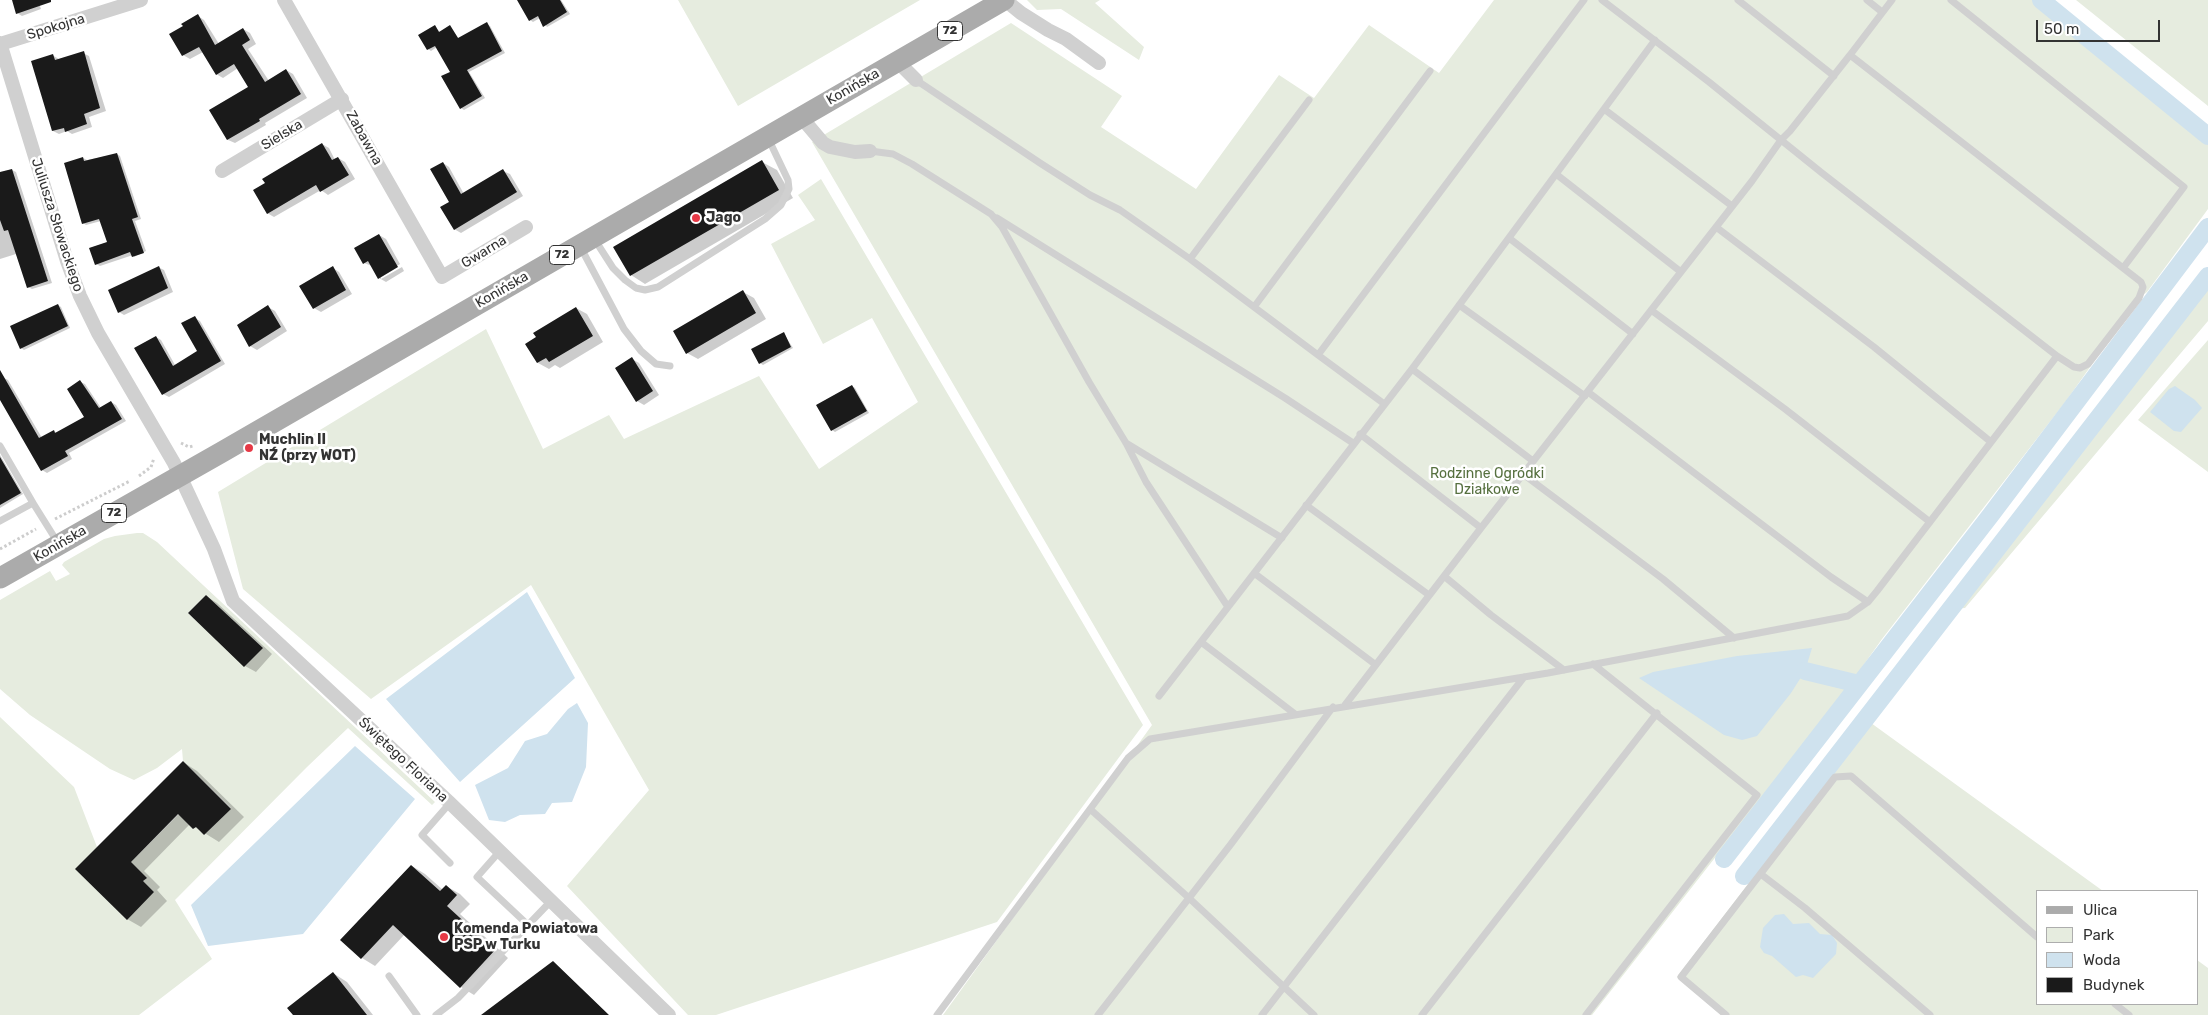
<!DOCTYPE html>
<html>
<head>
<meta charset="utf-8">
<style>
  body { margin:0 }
  #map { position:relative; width:2208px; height:1015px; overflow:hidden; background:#fff; font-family:Rubik,sans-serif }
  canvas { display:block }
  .legend { position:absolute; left:2036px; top:890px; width:162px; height:115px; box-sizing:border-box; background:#fff; border:1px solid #adadad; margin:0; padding:6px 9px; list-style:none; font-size:15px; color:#333 }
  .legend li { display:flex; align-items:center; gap:10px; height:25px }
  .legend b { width:25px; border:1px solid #adadad }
  .scale { position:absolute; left:2036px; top:20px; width:124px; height:22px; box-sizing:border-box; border:2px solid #333; border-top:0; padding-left:6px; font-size:15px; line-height:18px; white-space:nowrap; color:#333; -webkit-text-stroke:4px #fff; paint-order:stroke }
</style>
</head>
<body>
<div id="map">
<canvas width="2208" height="1015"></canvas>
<ul class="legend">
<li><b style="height:6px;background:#ababab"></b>Ulica</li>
<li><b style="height:14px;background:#e6ecdf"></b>Park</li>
<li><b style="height:14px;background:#cfe2ee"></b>Woda</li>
<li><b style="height:14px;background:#1a1a1a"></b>Budynek</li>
</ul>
<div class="scale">50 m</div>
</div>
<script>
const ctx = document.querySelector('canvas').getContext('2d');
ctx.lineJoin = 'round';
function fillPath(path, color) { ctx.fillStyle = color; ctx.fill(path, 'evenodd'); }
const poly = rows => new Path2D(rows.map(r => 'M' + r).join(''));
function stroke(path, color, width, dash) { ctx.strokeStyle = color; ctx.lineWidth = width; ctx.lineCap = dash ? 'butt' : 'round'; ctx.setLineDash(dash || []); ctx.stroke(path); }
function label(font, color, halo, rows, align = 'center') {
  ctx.font = font + ' Rubik,sans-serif'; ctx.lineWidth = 5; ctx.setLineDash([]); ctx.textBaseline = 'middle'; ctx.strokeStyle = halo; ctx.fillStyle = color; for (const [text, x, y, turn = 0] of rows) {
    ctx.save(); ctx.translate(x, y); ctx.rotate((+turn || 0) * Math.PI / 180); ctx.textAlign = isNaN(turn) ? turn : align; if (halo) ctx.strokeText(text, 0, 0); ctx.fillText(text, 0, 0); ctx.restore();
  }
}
const green = poly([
  [678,0,920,0,738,106],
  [1027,0,1100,0,1095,3,1144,47,1139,60,1061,9,1037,10],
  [1494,0,2032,0,2208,143,2208,209,2147,292,2139,298,2066,401,1882,639,1843,694,1592,1015,943,1015,1152,725,812,142,1011,23,1122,96,1101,127,1196,189,1279,75,1314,98,1369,25,1439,73],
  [2076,0,2208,0,2208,106],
  [821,179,1143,725,997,922,716,1015,688,1015,567,886,649,790,531,585,371,699,243,589,218,492,486,329,543,449,609,415,624,439,759,376,819,469,918,402,872,318,823,344,771,244,815,220,798,195],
  [2208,269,2208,321,1965,608,1940,610],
  [2208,340,2208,472,2138,420],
  [137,533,143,533,157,542,435,802,432,805,348,728,307,767,175,900,212,959,139,1015,0,1015,0,717,74,787,97,847,76,869,126,919,154,892,143,881,147,878,137,868,128,865,181,812,187,823,193,829,196,827,204,835,231,808,183,761,182,749,157,768,134,780,110,769,30,715,0,689,0,600,50,571,56,581,70,574,62,565,64,562,104,539,115,536],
  [206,595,262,647,245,666,188,613],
  [1871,723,2103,891,2037,891,2037,1004,2197,1004,2197,960,2208,968,2208,1015,1721,1015,1677,977]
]);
const water = poly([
  [2175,386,2195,400,2202,408,2181,432,2174,431,2150,412,2169,389],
  [527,592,575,678,460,782,386,699],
  [1812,648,1805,671,1791,693,1757,736,1742,740,1724,735,1639,678,1653,672,1737,656],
  [577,703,588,723,586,767,572,802,552,803,545,814,520,815,505,822,489,820,475,785,508,768,525,741,547,734,568,709],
  [355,746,415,799,303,934,208,946,191,905],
  [1784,914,1793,924,1809,923,1820,934,1832,935,1837,943,1836,954,1813,978,1803,975,1796,977,1772,956,1764,953,1760,947,1763,928,1775,915]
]);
const shadow = poly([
  [13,0,50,0,39,3,41,9,22,16,17,13],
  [518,0,561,0,570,14,547,27,540,18,533,22,530,20],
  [198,16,204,20,219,44,243,29,250,33,256,44,248,49,269,81,286,70,293,74,307,98,265,123,266,125,235,143,228,140,211,110,250,87,238,68,223,78,216,74,203,52,190,59,183,55,185,27],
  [487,24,490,26,505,53,469,72,485,98,464,110,461,108,443,77,451,72,437,47,431,51,428,49,435,27,440,32,450,27,459,39],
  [83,53,89,56,106,111,89,117,92,127,72,134,67,131,59,134,53,131,52,55,59,59],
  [322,144,329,148,335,160,338,158,345,162,355,179,328,195,321,190,274,217,267,213],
  [117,154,120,156,141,219,135,221,146,251,134,257,133,255,100,266,96,264,108,243,101,221,86,225,83,223,83,158,87,160],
  [762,162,777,170,793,198,645,284,631,275,615,247],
  [443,163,449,167,464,194,503,171,510,174,523,196,461,233,454,229],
  [12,170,16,172,52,283,32,289,28,287,16,254,0,259,0,174],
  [379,235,386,239,400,264,381,276,381,279,402,267,404,271,386,282,379,278,372,266,364,263],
  [158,267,164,270,173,292,124,315,119,312],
  [333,268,339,272,352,294,321,312,314,308],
  [743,292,754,298,766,319,698,359,687,353],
  [58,305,61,307,70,328,24,350,21,348],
  [268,307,275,311,287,331,257,350,250,346],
  [576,308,587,314,603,342,560,368,555,365,549,369,538,363,527,344],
  [195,318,200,321,225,364,169,397,163,394,156,337,161,340,175,365,198,352],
  [784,334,793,348,763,365,760,363],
  [632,359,639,363,659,395,644,405,637,401],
  [4,378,8,380,42,438,54,431,57,433,85,417,80,382,85,384,101,408,111,402,116,405,126,421,69,453,72,459,47,473,42,470,0,397,0,380],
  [852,386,855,388,869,413,835,432,832,430],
  [0,455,23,494,0,508],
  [206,596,217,603,272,654,256,672,245,666],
  [183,762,197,771,244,817,219,842,190,824,144,871,160,887,157,890,167,901,141,927,127,919,77,869],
  [412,866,425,874,443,890,446,886,460,894,470,904,460,914,508,958,474,995,461,987,405,934,375,966,362,958],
  [333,973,347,982,373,1015,294,1015]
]);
const canal = poly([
  [2041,0,2208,136],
  [1805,671,1859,684],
  [1724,859,1990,516,2208,227],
  [1744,876,2208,276]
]);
const building = poly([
  [12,0,51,0,51,2,16,14],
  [517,0,560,0,567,12,543,27,538,16,529,21],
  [198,14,215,45,243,28,250,40,242,45,265,82,286,69,301,94,259,119,260,121,227,140,209,110,248,87,234,64,216,75,199,47,182,56,169,34,183,26,181,24],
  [487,22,502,51,467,70,482,96,460,109,441,76,450,72,435,46,427,50,418,35,435,25,439,32,450,25,458,38],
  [84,51,100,108,84,114,87,124,65,132,64,128,52,131,31,61,53,54,55,60],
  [322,143,332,160,338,157,349,175,320,192,316,185,267,214,253,190,265,183,262,179],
  [117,153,138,217,132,219,144,253,132,257,130,252,95,265,89,248,107,242,99,219,82,224,64,163,83,157,84,161],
  [762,160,779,190,630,276,613,247],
  [443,162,461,194,503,169,517,192,454,230,440,207,449,202,430,169],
  [12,169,48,281,27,288,8,230,4,231,0,220,0,172],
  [379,234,398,267,378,279,368,261,363,264,354,248],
  [159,266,168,288,118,313,108,290],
  [333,266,346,290,313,309,299,286],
  [743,290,756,313,686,354,673,331],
  [58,304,68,326,20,349,10,326],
  [268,305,281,327,249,347,237,325],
  [576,307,593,336,549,362,546,358,537,363,525,344,536,337,533,333],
  [195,316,221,361,162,395,134,348,156,336,173,366,197,351,181,323],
  [784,332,791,347,759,364,751,349],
  [632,357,653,391,636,402,615,368],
  [0,370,39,438,54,430,55,433,84,417,67,389,80,380,99,408,111,401,122,419,65,451,68,456,41,471,0,400],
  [852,385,867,411,831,431,816,405],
  [0,457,21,493,0,505],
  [206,595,263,648,244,667,188,613],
  [183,761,231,809,204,835,196,827,193,829,178,814,131,862,147,878,143,881,154,892,127,920,75,869],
  [411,865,440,891,446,885,457,895,447,906,495,950,460,988,393,925,361,959,340,940],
  [553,961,609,1015,481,1015],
  [333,972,367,1015,293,1015,287,1008]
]);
const path = poly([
  [181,443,189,447,193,446],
  [139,476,151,467,154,458],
  [55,519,130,481],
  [0,549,36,529]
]);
const lane = poly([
  [1738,0,1834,76],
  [1867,0,1882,12],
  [1951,0,2184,187,2123,268],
  [1850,55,1892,0],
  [916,80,1040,163,1090,195,1120,210,1190,259,1318,355],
  [1604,109,1732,206],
  [870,151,893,154,912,164,991,214,1002,227,1089,382,1126,443,1146,482,1228,607,1412,369,1655,40],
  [1556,174,1681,272],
  [997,218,1285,398,1353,443],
  [1716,227,1874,347,1991,442],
  [1509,238,1633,334],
  [595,240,613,268,625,280,636,288,645,290,658,287,765,219,781,205,789,189,788,180,768,138],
  [581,248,624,329,641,351,656,364,670,366],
  [1190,259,1309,100],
  [1459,305,1585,396],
  [1254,307,1430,71],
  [1651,310,1785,409,1930,522],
  [1412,369,1533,461],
  [1588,392,1831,577,1868,602],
  [1383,403,1318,355,1584,0],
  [1360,434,1481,528,1752,181,1781,140,1790,131,1850,55,2141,282,2143,287,2139,298,2088,364,2080,368,2074,367,2057,356,1822,173,1781,140,1709,82,1602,0],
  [1126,443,1282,538],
  [0,446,33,503],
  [1523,474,1663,579,1734,638],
  [1306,505,1429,595],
  [0,521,33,503,58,543],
  [1254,573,1376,665],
  [1444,576,1491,615,1564,670],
  [1201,642,1295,714],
  [1159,696,1228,607],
  [1345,705,1481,528],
  [450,803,422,835,450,863],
  [1090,809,1189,898,1314,1015],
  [500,851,477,877,528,925],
  [1762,875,1805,908,1930,1015],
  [389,976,417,1015],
  [2115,1004,2129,1015],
  [436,1015,458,998,551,901],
  [937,1015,1128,758,1150,739,1548,673,1848,616,1868,602,1877,591,2057,356],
  [1098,1015,1231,844,1333,707],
  [1262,1015,1524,677],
  [1422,1015,1657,713],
  [1586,1015,1757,795,1593,664],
  [1726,1015,1681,977,1835,777,1851,776,2037,937]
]);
const street = poly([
  [284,0,442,277,526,227],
  [1005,0,1021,13,1048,30,1066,39,1099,63],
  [0,43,67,261,80,296,98,333,174,463,214,549,233,601,450,803,669,1015],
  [0,44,141,0],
  [897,61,916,80],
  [801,117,823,143,830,147,855,152,870,151],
  [222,171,342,99]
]);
const primary = poly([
  [0,578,222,452,1004,0]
]);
const markers = [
  [696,218,5,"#e63946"],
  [249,448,5,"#e63946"],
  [444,937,5,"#e63946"]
];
const shields = [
  [950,31,25],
  [562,255,25],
  [114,513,25]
];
const shieldNames = [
  ["72",950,31],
  ["72",562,255],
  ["72",114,513]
];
const streetNames = [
  ["Spokojna",56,27,-17],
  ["Konińska",853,87,-30],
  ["Sielska",282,135,-31],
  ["Zabawna",364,138,61],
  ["Juliusza Słowackiego",57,225,72],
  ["Gwarna",484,252,-31],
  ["Konińska",502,290,-30],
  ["Konińska",60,544,-30],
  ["Świętego Floriana",403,760,43]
];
const poiNames = [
  ["Jago",706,218],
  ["Muchlin II",259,440],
  ["NŹ (przy WOT)",259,456],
  ["Komenda Powiatowa",454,929],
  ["PSP w Turku",454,945]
];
const parkNames = [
  ["Rodzinne Ogródki",1487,474],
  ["Działkowe",1487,490]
];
fillPath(green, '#e6ecdf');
fillPath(water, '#cfe2ee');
fillPath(shadow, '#0003');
stroke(canal, '#cfe2ee', 18);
fillPath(building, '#1a1a1a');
stroke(path, '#cdcdcd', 3, [2.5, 2.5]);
stroke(lane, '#d0d0d0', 7);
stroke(street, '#d0d0d0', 14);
stroke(primary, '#ababab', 21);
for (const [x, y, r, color] of markers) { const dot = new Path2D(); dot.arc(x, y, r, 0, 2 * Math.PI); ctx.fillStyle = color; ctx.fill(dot); stroke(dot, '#fff', 2); }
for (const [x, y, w] of shields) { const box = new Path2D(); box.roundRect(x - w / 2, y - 9.5, w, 19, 4); ctx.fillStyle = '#fff'; ctx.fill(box); stroke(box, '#333', 1); }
label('bold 12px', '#333', null, shieldNames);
label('14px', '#333', '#fff', streetNames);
label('bold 14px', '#333', '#fff', poiNames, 'left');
label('14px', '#56703f', '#fff', parkNames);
</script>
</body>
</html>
